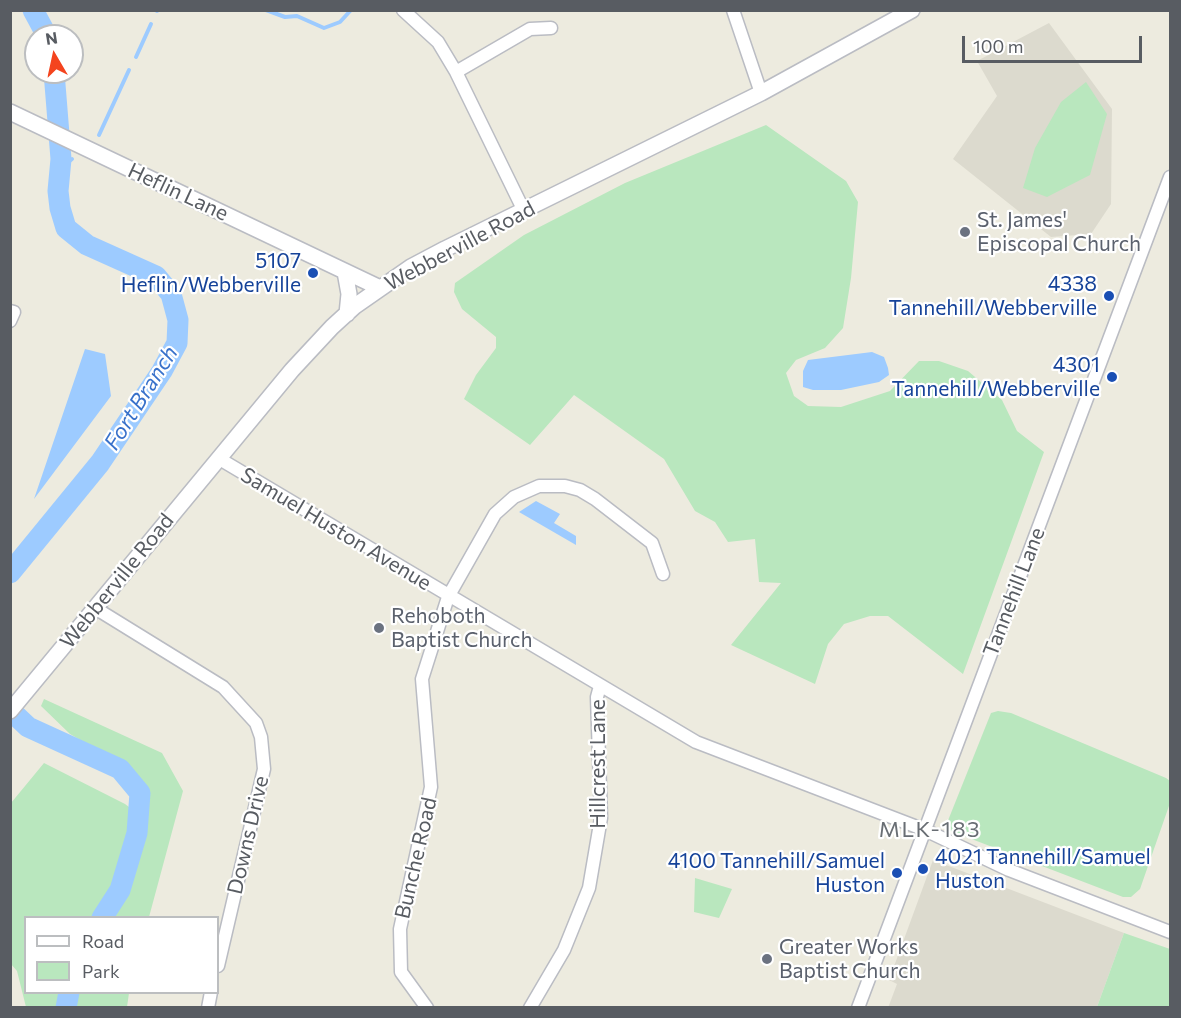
<!DOCTYPE html>
<html>
<head>
<meta charset="utf-8">
<style>
  body { margin:0 }
  #map { position:relative; width:1181px; height:1018px; overflow:hidden; background:#edebdf; font-family:Commissioner,sans-serif }
  canvas { display:block }
  .frame { position:absolute; inset:0; border:12px solid #585c62; pointer-events:none }
  .legend { position:absolute; left:24px; top:916px; width:195px; height:78px; box-sizing:border-box; background:#fff; border:2px solid #bcbec0; margin:0; padding:8px 10px; list-style:none; font-size:18px; color:#585c62 }
  .legend li { display:flex; align-items:center; gap:12px; height:30px }
  .legend b { width:30px; border:2px solid #bcbec0 }
  .north { position:absolute; left:24px; top:24px; width:60px; height:60px; box-sizing:border-box; background:#fff; border:2px solid #bcbec0; border-radius:50%; rotate:351deg; font-size:16px; font-weight:700; line-height:24px; text-align:center; color:#585c62 }
  .north::after { content:''; display:block; margin:auto; width:21px; height:27px; background:#f4441e; clip-path:polygon(50% 0,100% 100%,50% 72%,0 100%) }
  .scale { position:absolute; left:962px; top:36px; width:180px; height:27px; box-sizing:border-box; border:3px solid #585c62; border-top:0; padding-left:8px; font-size:18px; line-height:21px; white-space:nowrap; color:#585c62; -webkit-text-stroke:4px #fff; paint-order:stroke }
</style>
</head>
<body>
<div id="map">
<canvas width="1181" height="1018"></canvas>
<div class="frame"></div>
<ul class="legend">
<li><b style="height:8px;background:#fff"></b>Road</li>
<li><b style="height:16px;background:#b9e7be"></b>Park</li>
</ul>
<div class="north">N</div>
<div class="scale">100 m</div>
</div>
<script>
const ctx = document.querySelector('canvas').getContext('2d');
ctx.lineJoin = 'round';
function fillPath(path, color) { ctx.fillStyle = color; ctx.fill(path, 'evenodd'); }
const poly = rows => new Path2D(rows.map(r => 'M' + r).join(''));
function stroke(path, color, width, dash) { ctx.strokeStyle = color; ctx.lineWidth = width; ctx.lineCap = dash ? 'butt' : 'round'; ctx.setLineDash(dash || []); ctx.stroke(path); }
function label(font, color, halo, rows, align = 'center') {
  ctx.font = font + ' Commissioner,sans-serif'; ctx.lineWidth = 4.5; ctx.setLineDash([]); ctx.textBaseline = 'middle'; ctx.strokeStyle = halo; ctx.fillStyle = color; for (const [text, x, y, turn = 0] of rows) {
    ctx.save(); ctx.translate(x, y); ctx.rotate((+turn || 0) * Math.PI / 180); ctx.textAlign = isNaN(turn) ? turn : align; if (halo) ctx.strokeText(text, 0, 0); ctx.fillText(text, 0, 0); ctx.restore();
  }
}
const education = poly([
  [1049,23,1112,109,1111,204,1091,234,1051,237,953,159,997,96,977,61],
  [933,860,1124,933,1097,1007,888,1008,897,984,889,980]
]);
const green = poly([
  [1086,82,1107,114,1090,175,1047,197,1023,188,1035,148,1061,102],
  [766,125,846,181,858,202,851,278,843,328,825,348,796,360,786,373,794,396,808,406,841,407,890,391,919,361,939,361,968,371,1002,400,1017,431,1044,452,963,674,888,616,870,616,844,624,828,644,815,684,731,645,781,583,759,582,755,539,728,542,715,522,695,511,664,459,574,395,530,445,464,399,476,375,496,348,496,337,462,309,454,292,455,283,524,235,625,183],
  [44,699,162,753,183,791,149,917,26,918,26,992,129,993,127,1007,26,1007,17,971,11,964,11,803,44,763,125,804,145,819,146,792,126,767,70,734,41,706],
  [998,711,1011,713,1166,778,1170,781,1170,803,1140,889,1131,897,1123,897,948,830,947,823,991,713],
  [695,878,732,889,719,918,694,912],
  [1124,933,1170,949,1170,1007,1097,1007]
]);
const water = poly([
  [85,349,105,354,111,396,34,499],
  [872,352,884,357,888,368,889,375,879,382,841,390,813,390,803,387,803,371,808,360],
  [536,501,560,514,554,523,576,536,576,545,519,512]
]);
const stream = poly([
  [266,10,285,17,297,16,324,28,340,22,351,10],
  [157,11,157,10],
  [136,57,151,24],
  [99,135,129,70],
  [60,169,72,159]
]);
const river = poly([
  [33,10,47,36],
  [10,573,100,463,162,371,177,343,178,320,171,294,156,276,87,245,66,228,60,208,58,191,61,159,54,72],
  [10,710,28,727,120,769,140,793,137,833,120,890,102,918],
  [66,1008,69,992]
]);
const minor = poly([
  [403,10,438,42,456,72,524,211],
  [733,10,761,93],
  [456,72,530,29,551,28],
  [10,311,14,312,10,321],
  [218,458,696,742,925,830,1009,870,1170,932],
  [95,608,223,687,256,723,261,737,264,769,218,966],
  [208,1008,211,992],
  [427,1008,401,972,400,929,431,787,422,679,448,597,495,514,514,497,539,486,565,486,580,490,595,499,652,543,663,574],
  [530,1008,564,950,589,888,601,818,597,697,600,686],
  [858,1008,1170,177]
]);
const tertiary = poly([
  [10,112,380,288],
  [345,272,349,294,347,314],
  [10,711,292,370,332,327,355,306,411,267,445,249,761,93,912,10]
]);
const markers = [
  [965,232,6,"#6b7280"],
  [313,273,6,"#1a4fb4"],
  [1109,296,6,"#1a4fb4"],
  [1112,377,6,"#1a4fb4"],
  [379,628,6,"#6b7280"],
  [923,869,6,"#1a4fb4"],
  [897,873,6,"#1a4fb4"],
  [767,959,6,"#6b7280"]
];
const streetNames = [
  ["Heflin Lane",178,192,25],
  ["Webberville Road",460,246,-28],
  ["Samuel Huston Avenue",336,529,31],
  ["Webberville Road",117,581,-51],
  ["Tannehill Lane",1014,592,-69],
  ["Hillcrest Lane",598,764,-90],
  ["Downs Drive",248,835,-77],
  ["Bunche Road",416,858,-77]
];
const worshipNames = [
  ["St. James'",977,220],
  ["Episcopal Church",977,244],
  ["Rehoboth",391,616],
  ["Baptist Church",391,640],
  ["Greater Works",779,947],
  ["Baptist Church",779,971]
];
const transitNames = [
  ["5107",301,261],
  ["Heflin/Webberville",301,285],
  ["4338",1097,284],
  ["Tannehill/Webberville",1097,308],
  ["4301",1100,365],
  ["Tannehill/Webberville",1100,389],
  ["4021 Tannehill/Samuel",935,857,"left"],
  ["Huston",935,881,"left"],
  ["4100 Tannehill/Samuel",885,861],
  ["Huston",885,885]
];
const waterNames = [
  ["Fort Branch",141,398,-58]
];
const neighbourhoodNames = [
  ["MLK-183",930,830]
];
fillPath(education, '#dcdace');
fillPath(green, '#b9e7be');
fillPath(water, '#9dcbff');
stroke(stream, '#9dcbff', 4);
stroke(river, '#9dcbff', 21);
stroke(minor, '#babcc3', 15);
stroke(tertiary, '#babcc3', 18);
stroke(minor, '#fff', 12);
stroke(tertiary, '#fff', 15);
for (const [x, y, r, color] of markers) { const dot = new Path2D(); dot.arc(x, y, r, 0, 2 * Math.PI); ctx.fillStyle = color; ctx.fill(dot); stroke(dot, '#fff', 2); }
label('21px', '#585c62', '#fff', streetNames);
label('21px', '#5b616d', '#fff', worshipNames, 'left');
label('21px', '#164399', '#fff', transitNames, 'right');
label('italic 22px', '#3871ca', '#fff', waterNames);
ctx.letterSpacing = '1.5px';
label('22px', '#696e74', '#fff', neighbourhoodNames);
ctx.letterSpacing = '0px';
</script>
</body>
</html>
